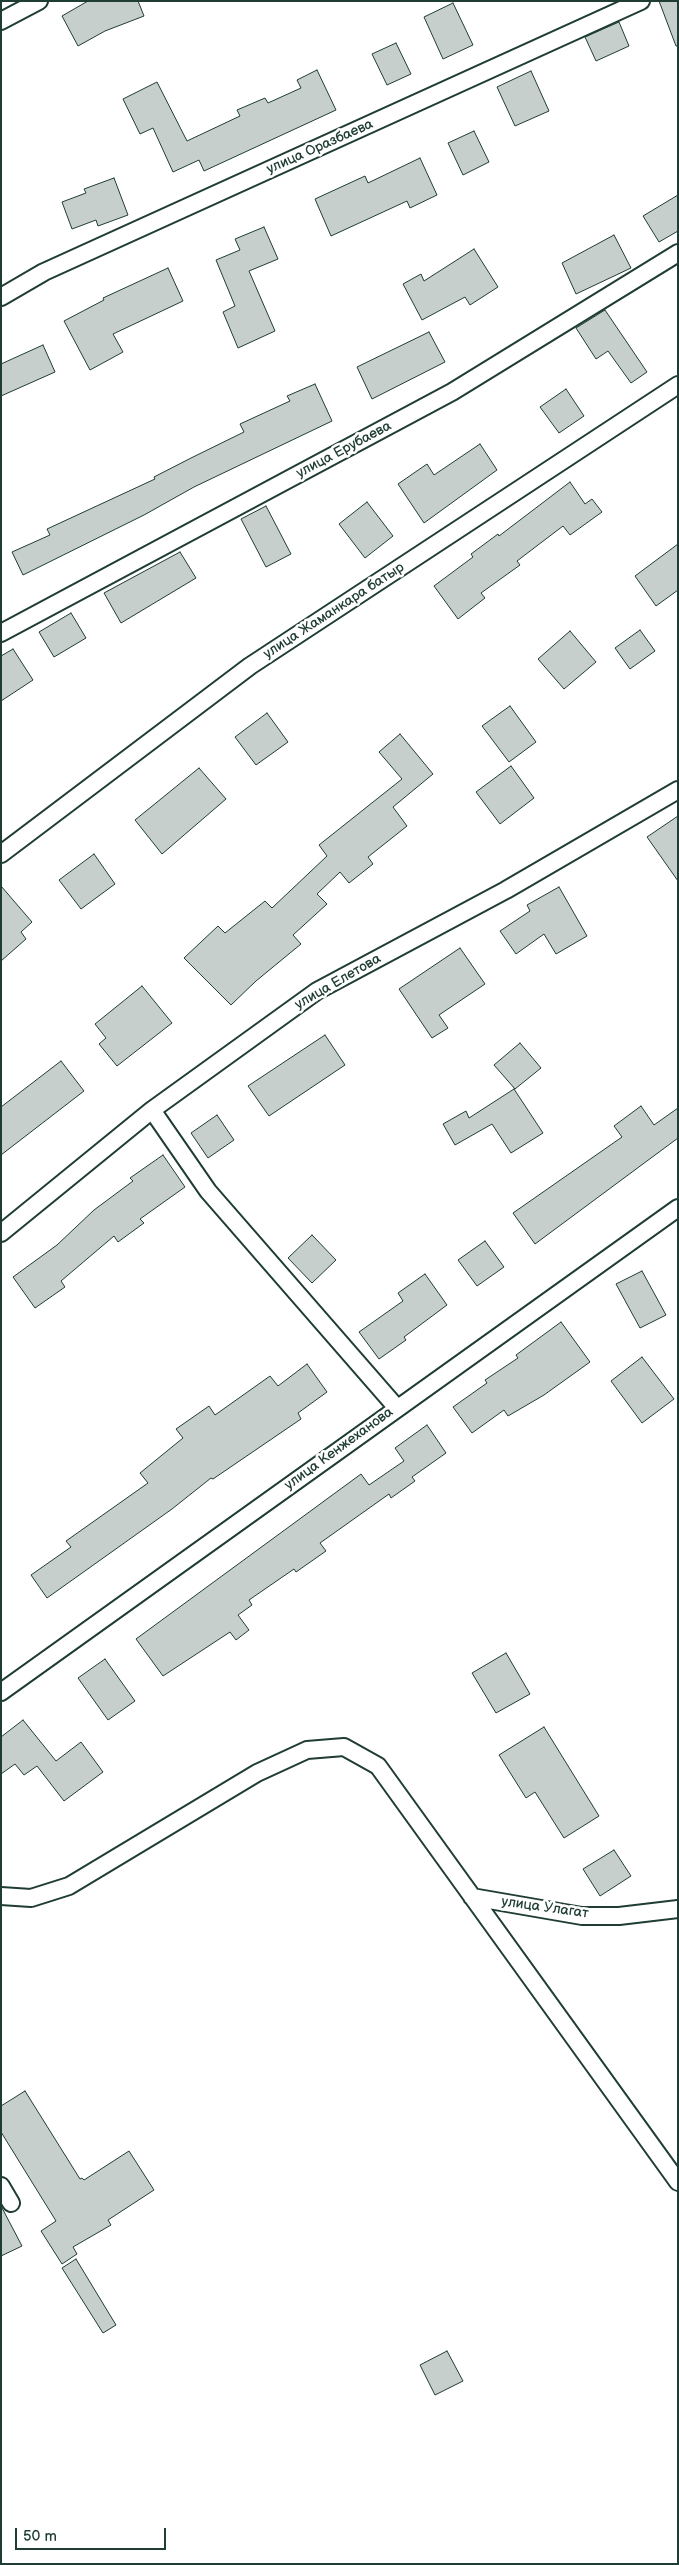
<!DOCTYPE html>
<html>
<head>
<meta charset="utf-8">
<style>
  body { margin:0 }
  #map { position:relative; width:679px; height:2565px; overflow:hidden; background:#fff; font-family:"Balsamiq Sans",sans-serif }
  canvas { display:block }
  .frame { position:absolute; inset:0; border:2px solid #1f3d34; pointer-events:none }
  .scale { position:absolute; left:15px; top:2528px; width:151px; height:22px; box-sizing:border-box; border:2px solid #1f3d34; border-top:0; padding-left:6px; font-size:15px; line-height:18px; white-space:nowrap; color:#1f3d34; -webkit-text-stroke:4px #fff; paint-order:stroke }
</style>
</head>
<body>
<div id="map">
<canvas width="679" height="2565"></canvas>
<div class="frame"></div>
<div class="scale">50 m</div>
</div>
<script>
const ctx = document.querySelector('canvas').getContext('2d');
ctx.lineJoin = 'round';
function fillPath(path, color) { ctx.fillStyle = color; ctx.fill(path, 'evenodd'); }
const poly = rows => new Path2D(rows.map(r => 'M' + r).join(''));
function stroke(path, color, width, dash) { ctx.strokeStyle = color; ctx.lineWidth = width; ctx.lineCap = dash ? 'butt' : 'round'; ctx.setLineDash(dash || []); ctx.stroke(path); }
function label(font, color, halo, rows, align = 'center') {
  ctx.font = font + ' "Balsamiq Sans",sans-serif'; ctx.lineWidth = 5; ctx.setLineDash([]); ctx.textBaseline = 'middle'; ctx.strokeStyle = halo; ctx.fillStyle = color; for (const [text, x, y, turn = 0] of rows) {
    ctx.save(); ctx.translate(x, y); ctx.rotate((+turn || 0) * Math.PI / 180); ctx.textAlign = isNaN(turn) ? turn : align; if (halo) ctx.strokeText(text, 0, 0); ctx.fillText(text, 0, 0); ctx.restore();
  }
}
const building = poly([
  [88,1,138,1,144,16,105,31,78,46,62,16,88,1],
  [659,1,678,1,678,46,676,46,659,1],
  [453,3,473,45,443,59,424,17,453,3],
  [619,22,629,46,596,61,585,37,619,22],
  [396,43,411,74,387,85,372,54,396,43],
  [317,70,336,110,204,171,199,160,173,172,153,128,140,134,123,99,157,82,187,141,240,116,237,110,265,98,268,103,301,88,297,80,317,70],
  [531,71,549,111,515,126,497,87,531,71],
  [474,131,489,162,463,175,448,143,474,131],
  [420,158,437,195,410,208,407,201,331,236,315,199,365,176,368,183,420,158],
  [114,178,128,215,98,226,96,220,72,229,62,202,86,193,84,189,114,178],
  [678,195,678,231,659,242,643,216,678,195],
  [264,227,278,259,249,271,275,331,238,348,223,312,235,306,216,260,240,250,235,239,264,227],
  [614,235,631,268,576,294,562,263,614,235],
  [474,249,498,287,470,305,465,297,422,320,403,284,421,274,424,281,474,249],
  [168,268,183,301,113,334,123,352,90,370,64,321,104,300,103,298,168,268],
  [605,310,647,372,631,383,608,351,596,359,576,328,605,310],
  [429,332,445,362,372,399,357,367,429,332],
  [43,345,55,372,1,396,1,364,43,345],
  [315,384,332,421,194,487,144,515,23,575,12,552,50,535,47,529,155,479,154,477,191,458,244,432,240,424,290,401,287,396,315,384],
  [566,389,584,416,559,433,540,407,566,389],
  [480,444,497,470,424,523,398,484,427,464,434,475,480,444],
  [570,482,585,504,592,499,602,512,570,535,563,526,517,561,520,565,481,593,485,598,458,619,434,586,473,557,471,554,498,534,499,536,570,482],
  [367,502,393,536,365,558,339,524,367,502],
  [266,506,291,554,266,567,241,519,266,506],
  [678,544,678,590,656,606,635,576,678,544],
  [180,552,196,578,121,623,104,593,180,552],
  [71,613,86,638,54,657,39,632,71,613],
  [640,630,655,651,630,669,615,648,640,630],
  [570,631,596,662,564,689,538,659,570,631],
  [13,649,33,680,1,701,1,656,13,649],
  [510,706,536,742,509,762,482,726,510,706],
  [267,713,288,742,256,765,235,737,267,713],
  [400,734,433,774,393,807,407,826,368,857,373,864,349,883,340,872,317,894,327,904,293,935,301,944,256,981,231,1005,184,958,218,926,225,933,265,901,272,908,327,856,319,845,402,779,379,752,400,734],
  [511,766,534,798,500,824,476,792,511,766],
  [199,768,226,799,162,854,135,820,199,768],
  [678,816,678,881,647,837,678,816],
  [94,854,115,884,81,909,59,880,94,854],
  [1,886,32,922,21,932,26,939,1,961,1,886],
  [559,887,587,936,556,954,544,934,516,954,500,931,530,911,527,905,559,887],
  [460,948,485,984,439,1015,448,1028,432,1038,399,989,460,948],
  [142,986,172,1023,117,1066,99,1044,106,1038,95,1024,142,986],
  [325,1035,345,1065,269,1116,248,1086,325,1035],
  [520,1043,541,1068,515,1089,494,1065,520,1043],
  [61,1061,84,1091,1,1155,1,1107,61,1061],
  [514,1089,543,1133,511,1153,492,1124,455,1145,443,1124,466,1111,469,1118,514,1089],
  [641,1106,654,1125,678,1108,678,1138,535,1244,513,1213,622,1137,614,1126,641,1106],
  [217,1115,234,1140,208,1158,191,1133,217,1115],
  [163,1155,185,1187,140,1219,144,1223,118,1242,114,1236,61,1281,65,1287,35,1308,13,1277,57,1245,94,1210,133,1181,130,1178,163,1155],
  [312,1235,336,1260,312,1283,288,1258,312,1235],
  [485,1241,504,1267,477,1286,458,1260,485,1241],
  [642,1271,666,1315,640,1328,616,1284,642,1271],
  [425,1274,447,1305,404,1337,406,1340,379,1359,359,1332,403,1301,398,1293,425,1274],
  [561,1322,590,1362,544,1395,508,1416,504,1410,472,1433,453,1407,487,1383,485,1380,518,1358,516,1355,561,1322],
  [642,1357,674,1399,642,1423,611,1381,642,1357],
  [307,1364,327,1392,298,1413,301,1419,213,1479,211,1478,172,1509,47,1598,31,1575,71,1547,66,1541,148,1483,140,1473,183,1438,176,1429,209,1406,215,1415,270,1376,278,1386,307,1364],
  [427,1425,446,1453,412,1477,415,1481,391,1498,389,1494,320,1543,326,1551,296,1572,294,1569,249,1600,252,1605,238,1615,249,1630,236,1640,230,1632,163,1676,136,1639,361,1474,369,1485,404,1461,395,1448,427,1425],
  [506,1653,530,1694,496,1713,472,1673,506,1653],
  [105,1659,135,1701,108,1720,78,1678,105,1659],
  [23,1720,56,1761,81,1742,103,1772,64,1801,37,1766,24,1775,15,1764,1,1774,1,1737,23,1720],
  [544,1727,599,1816,564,1838,535,1792,526,1798,499,1755,544,1727],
  [614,1850,631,1876,600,1896,583,1869,614,1850],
  [25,2091,80,2179,82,2178,84,2180,129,2151,154,2190,108,2220,111,2225,73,2247,77,2254,62,2264,41,2231,56,2221,1,2132,1,2106,25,2091],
  [1,2206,22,2246,1,2256,1,2206],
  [76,2259,116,2325,103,2333,62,2268,76,2259],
  [447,2351,463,2381,435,2395,420,2365,447,2351]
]);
const street = poly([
  [1,21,39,1],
  [1,297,44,272,641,1],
  [1,633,452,392,678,253],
  [1,854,250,666,678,385],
  [152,1110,208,1191,397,1408],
  [1,1233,152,1110,317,991,506,890,678,790],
  [1,1692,678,1208],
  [1,1896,31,1898,69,1886,257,1773,307,1750,344,1747,378,1766,678,2182],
  [472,1897,582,1916,619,1916,678,1909],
  [1,2186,11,2203]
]);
const streetNames = [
  ["улица Оразбаева",320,147,-24],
  ["улица Ерубаева",344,450,-28],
  ["улица Жаманкара батыр",334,611,-33],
  ["улица Елетова",338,982,-30],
  ["улица Кенжеханова",339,1449,-36],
  ["улица Улагат",545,1908,8]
];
fillPath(building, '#c7cfcc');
stroke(building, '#1f3d34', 1);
stroke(street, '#1f3d34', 20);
stroke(street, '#fff', 16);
label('14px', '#1f3d34', '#fff', streetNames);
</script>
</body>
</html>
